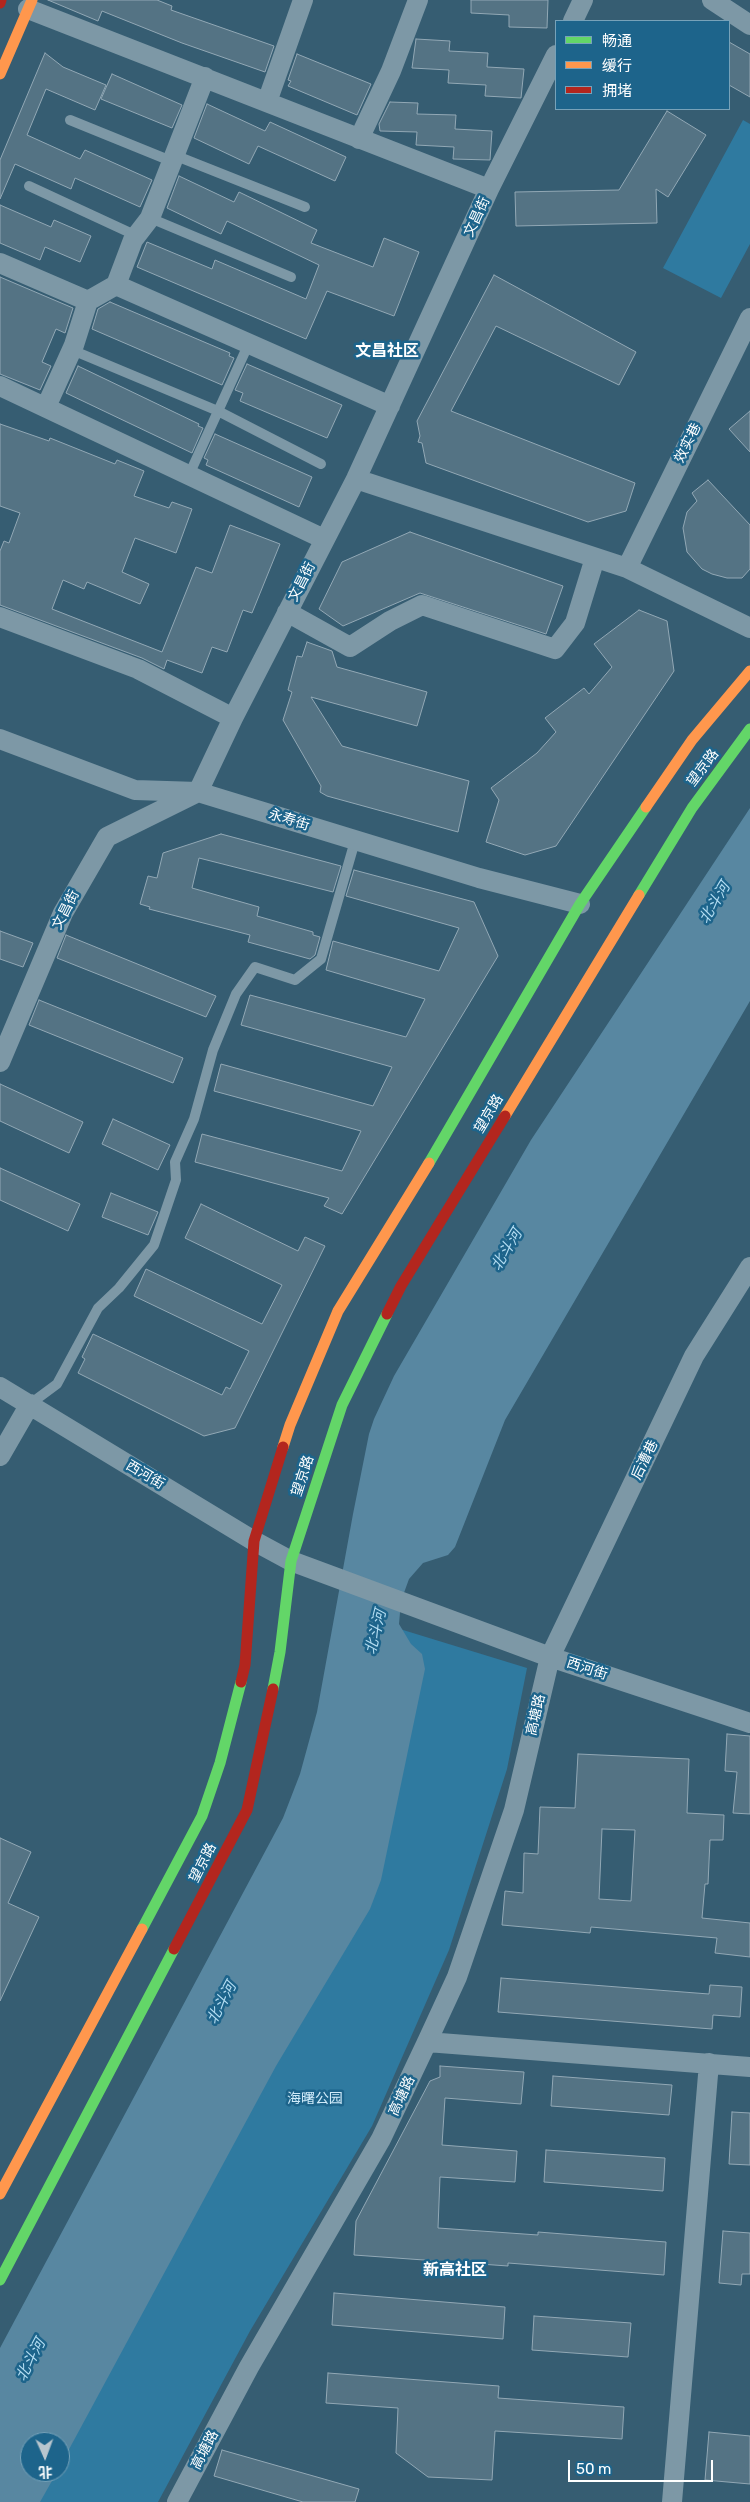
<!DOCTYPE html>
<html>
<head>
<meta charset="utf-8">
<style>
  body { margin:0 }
  #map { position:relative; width:750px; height:2502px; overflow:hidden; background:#365d72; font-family:Rubik,"Noto Sans SC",sans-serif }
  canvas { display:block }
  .legend { position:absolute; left:555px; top:20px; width:175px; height:90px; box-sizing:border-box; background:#1d648b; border:1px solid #77a2b9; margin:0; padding:6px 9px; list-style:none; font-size:15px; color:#fff }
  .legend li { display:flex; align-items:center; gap:10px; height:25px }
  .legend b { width:25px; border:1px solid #77a2b9 }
  .north { position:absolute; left:20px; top:2432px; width:50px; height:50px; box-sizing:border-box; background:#1d648b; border:1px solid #77a2b9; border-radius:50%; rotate:178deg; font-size:14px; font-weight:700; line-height:20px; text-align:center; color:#fff }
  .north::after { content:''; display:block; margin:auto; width:18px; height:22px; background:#b9c6ce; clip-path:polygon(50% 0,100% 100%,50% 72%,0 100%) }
  .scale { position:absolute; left:568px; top:2460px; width:145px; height:22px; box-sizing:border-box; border:2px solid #fff; border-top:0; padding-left:6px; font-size:15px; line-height:18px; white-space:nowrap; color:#fff; -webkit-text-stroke:4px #1d648b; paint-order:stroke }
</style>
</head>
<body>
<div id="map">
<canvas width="750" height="2502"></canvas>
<ul class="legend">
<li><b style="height:6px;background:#63d668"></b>畅通</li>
<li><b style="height:6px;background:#ff974d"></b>缓行</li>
<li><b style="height:6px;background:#b3261e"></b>拥堵</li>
</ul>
<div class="north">北</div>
<div class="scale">50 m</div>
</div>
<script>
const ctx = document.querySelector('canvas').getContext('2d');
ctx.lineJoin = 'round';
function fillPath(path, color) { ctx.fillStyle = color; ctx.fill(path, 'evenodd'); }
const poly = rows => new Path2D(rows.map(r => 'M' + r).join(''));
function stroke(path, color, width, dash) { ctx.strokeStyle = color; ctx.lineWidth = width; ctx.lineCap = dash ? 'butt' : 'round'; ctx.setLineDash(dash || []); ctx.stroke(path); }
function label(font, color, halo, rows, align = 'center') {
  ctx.font = font + ' Rubik,"Noto Sans SC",sans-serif'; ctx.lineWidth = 5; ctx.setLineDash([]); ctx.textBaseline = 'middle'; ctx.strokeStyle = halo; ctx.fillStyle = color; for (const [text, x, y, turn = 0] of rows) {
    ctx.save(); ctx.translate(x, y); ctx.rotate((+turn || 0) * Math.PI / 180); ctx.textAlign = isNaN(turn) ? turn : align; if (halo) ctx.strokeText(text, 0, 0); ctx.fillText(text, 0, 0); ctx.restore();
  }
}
const green = poly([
  [743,120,750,124,750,244,721,298,663,268],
  [390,1626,527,1668,507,1769,449,1950,372,2126,250,2331,158,2502,33,2502,49,2472,60,2472,60,2452]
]);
const water = poly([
  [750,808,750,1001,505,1420,455,1547,448,1555,423,1563,409,1579,401,1601,399,1624,411,1644,422,1654,425,1669,381,1880,370,1909,276,2066,60,2466,60,2442,30,2442,30,2472,57,2472,40,2502,0,2502,0,2348,283,1818,300,1774,317,1712,353,1514,369,1434,374,1419,394,1376,531,1140]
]);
const building = poly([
  [48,0,157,0,172,6,171,10,274,46,265,72,182,43,102,11,98,21,48,0],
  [471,0,548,0,547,28,509,27,509,15,471,13,471,0],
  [416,39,450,41,449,51,488,53,487,67,524,69,521,98,485,96,486,85,448,83,449,70,412,68,416,39],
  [729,42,750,54,750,97,729,85,729,42],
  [45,53,63,67,106,85,95,110,46,89,27,135,80,159,85,150,152,180,140,207,75,178,71,189,15,164,0,199,0,160,45,53],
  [297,54,371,84,357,115,288,86,291,81,288,80,297,54],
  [112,74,182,105,172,128,101,99,112,74],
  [390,102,418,103,417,114,456,115,455,129,492,131,490,160,453,159,454,147,416,145,417,132,380,131,379,124,390,102],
  [207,104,265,131,270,122,346,157,335,181,258,146,249,164,194,138,207,104],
  [667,111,706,135,668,197,656,189,657,223,516,226,515,192,619,190,667,111],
  [179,176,234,202,239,192,317,230,311,243,373,267,384,238,419,252,394,316,327,291,306,339,137,267,147,242,212,269,215,260,306,299,319,265,227,221,221,234,167,208,179,176],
  [0,205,51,227,54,220,91,236,80,262,45,247,40,260,0,243,0,205],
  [494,275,636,352,619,385,496,326,451,411,635,483,626,511,588,522,426,463,422,443,418,442,420,436,417,421,494,275],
  [0,277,73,308,65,333,56,329,42,362,51,366,40,390,0,374,0,277],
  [110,302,230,353,229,356,234,358,222,385,92,329,98,309,110,302],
  [247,364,342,405,327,438,240,401,243,393,235,390,247,364],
  [78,366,199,424,198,426,203,428,192,453,66,393,78,366],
  [750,411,750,452,729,429,750,411],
  [0,424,49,441,50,438,115,464,117,460,144,471,134,496,169,508,172,502,192,509,176,553,135,538,122,572,149,584,140,604,87,582,84,589,63,580,52,609,162,652,196,567,212,573,230,525,280,544,252,613,243,610,227,652,212,647,202,673,167,660,164,669,142,658,0,605,0,551,4,541,9,543,20,513,0,506,0,424],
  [215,434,312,477,299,507,206,465,208,460,204,458,215,434],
  [708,480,750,525,750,569,742,578,727,578,712,574,702,569,687,552,683,528,687,512,697,501,692,493,708,480],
  [410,532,563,586,546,634,420,593,343,626,319,609,342,562,410,532],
  [639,610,667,621,674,671,556,846,525,855,486,842,499,800,491,788,537,753,556,732,545,718,584,688,589,694,612,667,594,644,639,610],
  [307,642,332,651,337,667,427,692,417,726,311,697,342,746,469,781,458,832,327,796,320,792,321,786,283,720,292,692,288,690,297,656,302,657,307,642],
  [221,834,341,866,333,892,199,858,192,888,259,907,257,916,313,932,313,935,320,937,315,955,310,959,248,942,250,935,149,909,150,907,140,904,148,876,157,878,163,853,221,834],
  [354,870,474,902,498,956,342,1214,324,1206,329,1198,195,1162,202,1134,342,1171,361,1131,214,1091,221,1064,373,1106,392,1067,241,1025,250,995,406,1037,425,999,326,970,333,941,439,971,459,928,346,896,354,870],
  [0,931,33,943,23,967,0,959,0,931],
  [66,935,216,996,206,1017,57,958,66,935],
  [39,1000,183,1058,173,1083,29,1025,39,1000],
  [0,1084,83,1122,69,1153,0,1121,0,1084],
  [113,1119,170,1145,158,1170,102,1144,113,1119],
  [0,1168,80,1204,68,1231,0,1200,0,1168],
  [111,1193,158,1212,148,1235,102,1217,111,1193],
  [201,1204,298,1251,305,1237,325,1246,235,1428,204,1436,78,1373,85,1359,82,1357,93,1334,222,1395,226,1387,230,1389,249,1351,134,1296,146,1269,262,1324,282,1285,185,1238,201,1204],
  [727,1734,750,1736,750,1814,733,1813,737,1772,725,1771,727,1734],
  [578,1754,689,1759,687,1813,724,1815,723,1840,710,1840,708,1884,705,1884,702,1918,750,1923,750,1957,715,1953,717,1938,591,1927,590,1933,502,1925,505,1891,523,1893,524,1853,538,1854,540,1807,575,1808,578,1754],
  [602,1829,635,1830,631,1901,599,1899,602,1829],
  [0,1838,31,1852,8,1903,39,1917,0,2001,0,1838],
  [501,1978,709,1994,710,1985,742,1987,740,2017,713,2015,712,2029,498,2012,501,1978],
  [440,2066,524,2072,521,2104,445,2098,442,2145,517,2151,515,2182,440,2177,438,2228,538,2235,538,2232,666,2242,664,2275,508,2263,508,2266,354,2255,356,2221,430,2081,440,2077,440,2066],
  [553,2076,672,2085,669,2115,551,2106,553,2076],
  [732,2112,750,2113,750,2165,729,2164,732,2112],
  [546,2150,665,2158,663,2191,544,2182,546,2150],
  [723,2231,750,2233,750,2274,742,2274,741,2285,719,2283,723,2231],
  [334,2293,505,2307,503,2339,332,2325,334,2293],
  [534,2316,631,2323,628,2357,532,2350,534,2316],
  [328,2373,499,2386,498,2398,624,2407,622,2439,495,2431,492,2480,428,2477,396,2453,398,2408,326,2403,328,2373],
  [709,2432,750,2436,750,2484,705,2480,709,2432],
  [222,2450,359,2489,355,2502,303,2502,214,2476,222,2450]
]);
const lane = poly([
  [70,120,171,161],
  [174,155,305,207],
  [29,186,137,236],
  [150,218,291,277],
  [72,350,218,411,321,464],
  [189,475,249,343],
  [30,1404,57,1384,98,1308,119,1288,154,1245,176,1180,175,1162,194,1119,213,1050,236,994,255,967,295,980,321,959,355,841]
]);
const street = poly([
  [712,0,750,25],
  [28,9,489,189],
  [573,21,583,0],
  [267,102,303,0],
  [359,139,391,71,418,0],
  [0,263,88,301],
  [116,285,390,406],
  [0,386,324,539],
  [46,407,74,345,88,301,116,285,133,240,150,218,205,77],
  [356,479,627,568,750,628],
  [627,568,750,318],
  [287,612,350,647,390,621,422,605,555,649,575,623,595,558],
  [0,617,138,669,233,718],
  [0,739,135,790,198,792,479,878,580,904],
  [0,1062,63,913,107,837,198,792,233,718,356,479,489,189,556,55],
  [0,1387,254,1541,291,1561,550,1657,750,1723],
  [0,1456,30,1404],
  [427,2042,750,2067],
  [177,2502,249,2367,381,2139,427,2042,457,1977,514,1810,550,1657,694,1356,750,1267],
  [672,2502,709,2063]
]);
const fast = poly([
  [639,895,692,808,750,729],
  [429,1163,580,904,646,807],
  [273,1689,280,1652,291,1561,342,1405,387,1314],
  [142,1929,202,1816,220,1763,241,1682],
  [0,2280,174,1949]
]);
const slow = poly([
  [0,74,32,0],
  [646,807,692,740,750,671],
  [505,1116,639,895],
  [283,1447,290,1425,338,1311,429,1163],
  [0,2194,142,1929]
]);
const jam = poly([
  [0,3,1,0],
  [387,1314,401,1286,505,1116],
  [241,1682,245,1665,254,1541,283,1447],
  [174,1949,247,1810,273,1689]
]);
const streetNames = [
  ["文昌街",477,217,-65],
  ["效实巷",688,443,-64],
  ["文昌街",302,582,-63],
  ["望京路",703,768,-53],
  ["永寿街",289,820,17],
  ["文昌街",66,910,-63],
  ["望京路",489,1114,-59],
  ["后漕巷",645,1460,-64],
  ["西河街",145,1475,31],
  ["望京路",303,1476,-72],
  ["西河街",587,1669,18],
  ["高塘路",536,1715,-77],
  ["望京路",203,1863,-63],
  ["高塘路",402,2096,-65],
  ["高塘路",205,2450,-62]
];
const parkNames = [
  ["海曙公园",315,2099]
];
const waterNames = [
  ["北斗河",715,903,-59],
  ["北斗河",507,1250,-59],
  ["北斗河",376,1632,-76],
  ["北斗河",222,2003,-62],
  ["北斗河",31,2360,-62]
];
const quarterNames = [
  ["文昌社区",387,351],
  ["新高社区",455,2270]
];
fillPath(green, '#2f7aa0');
fillPath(water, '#5887a1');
fillPath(building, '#547384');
stroke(building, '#92a8b5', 1);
stroke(lane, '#7d98a6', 10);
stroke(street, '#7d98a6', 20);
stroke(fast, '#63d668', 11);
stroke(slow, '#ff974d', 11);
stroke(jam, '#b3261e', 11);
label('14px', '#fff', '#1d648b', streetNames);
label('14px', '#cfeaf9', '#1d648b', parkNames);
label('italic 15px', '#b5def3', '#1d648b', waterNames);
label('bold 16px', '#fff', '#1d648b', quarterNames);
</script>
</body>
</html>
